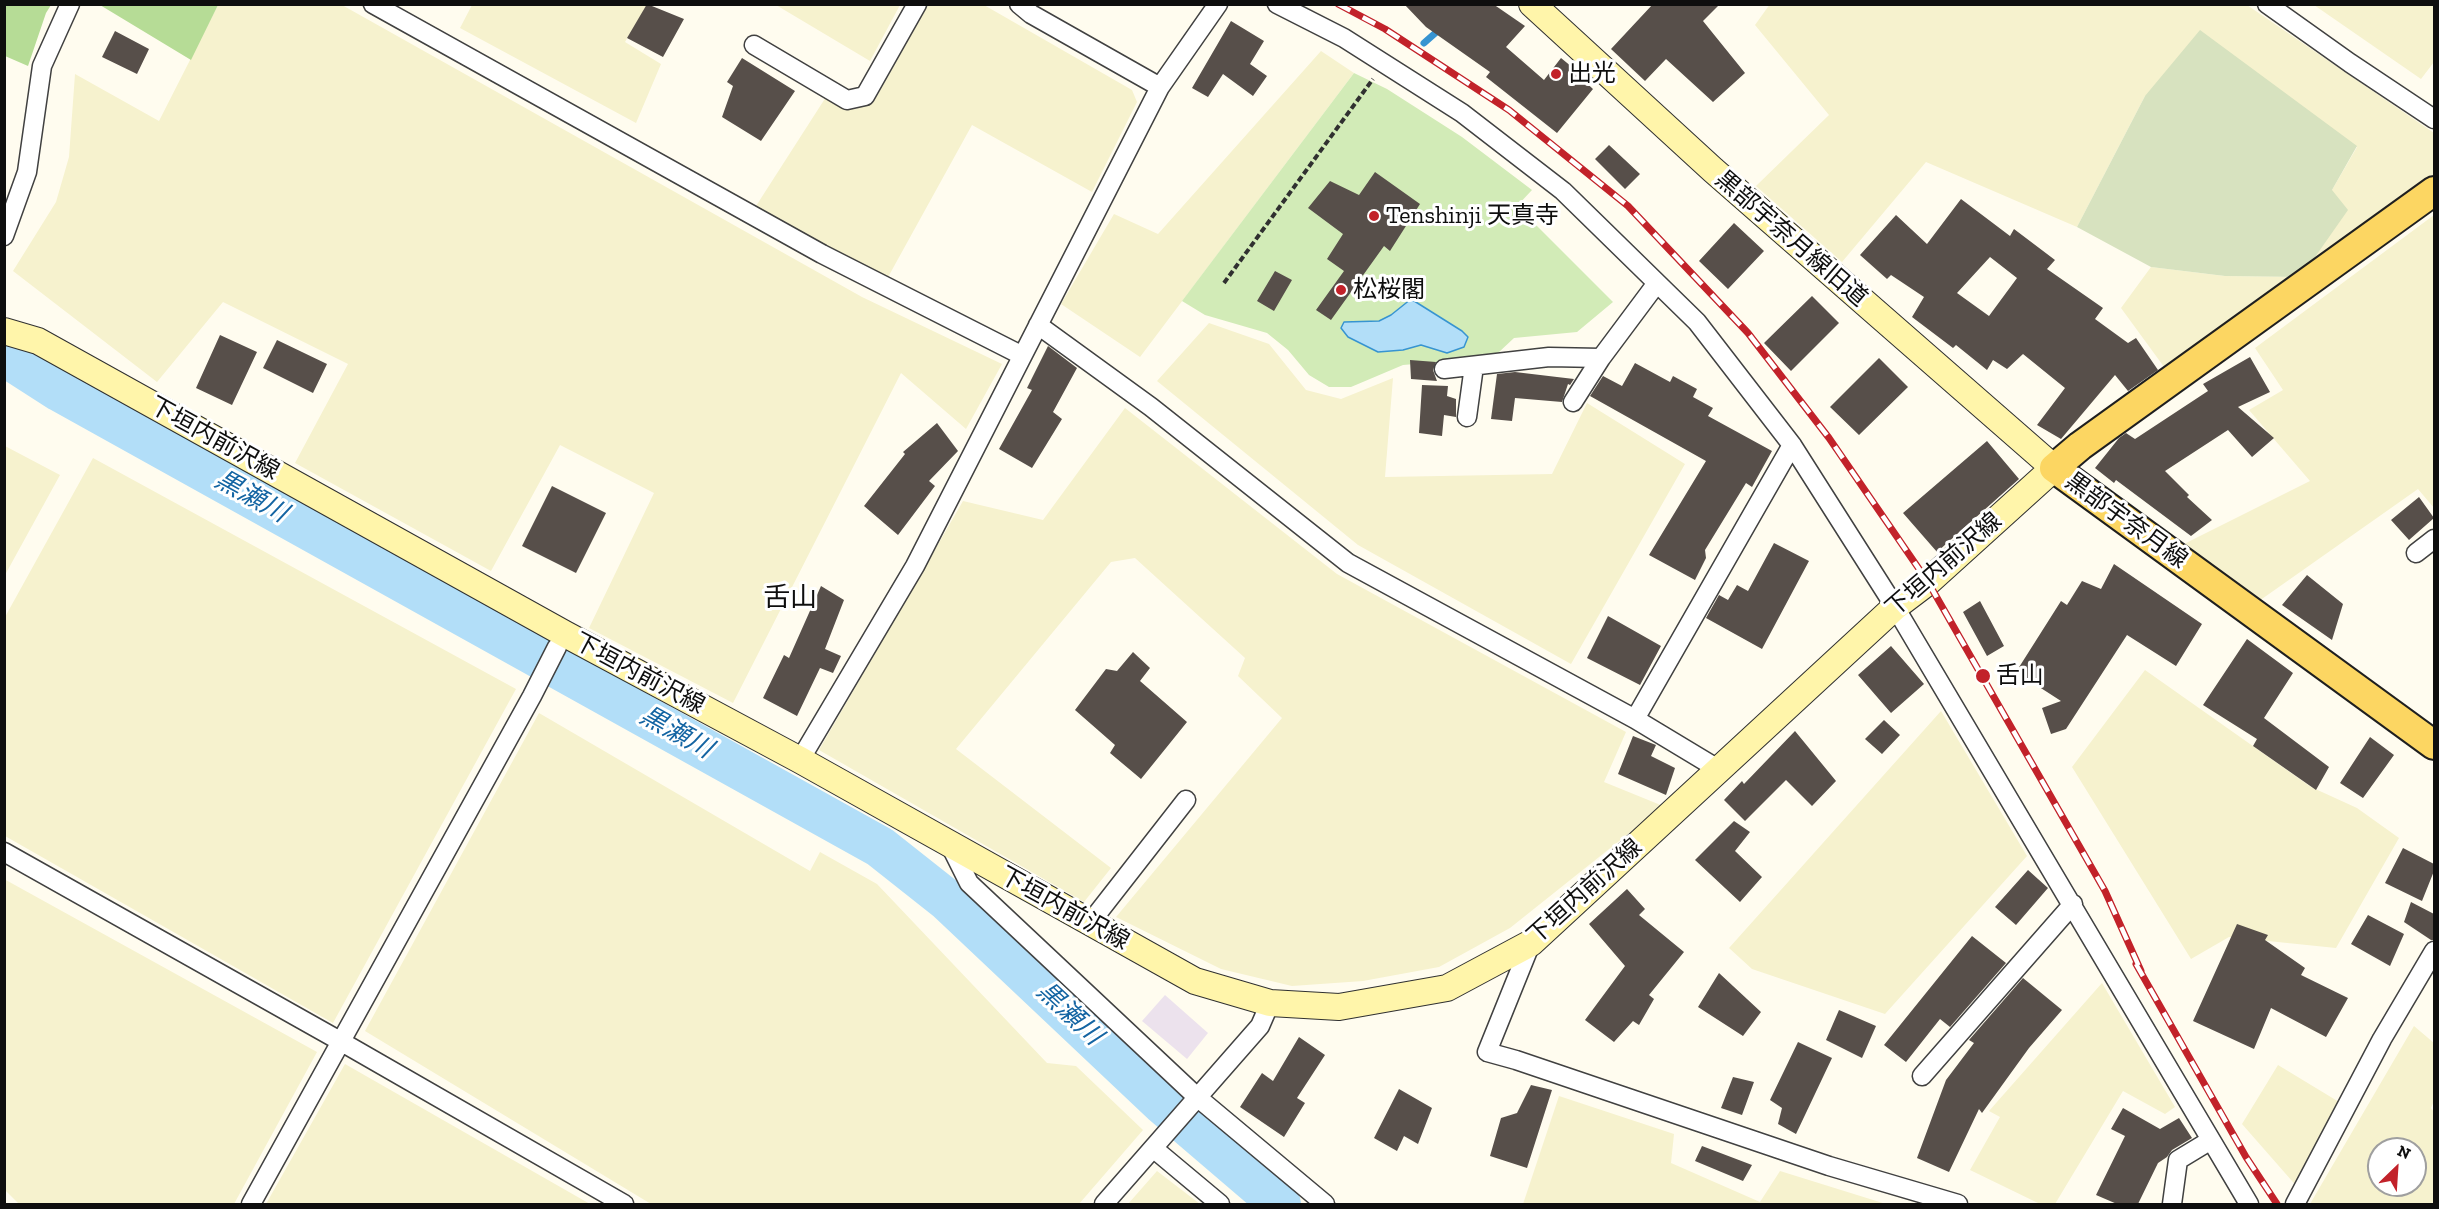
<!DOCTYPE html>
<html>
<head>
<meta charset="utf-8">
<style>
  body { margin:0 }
  #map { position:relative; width:2439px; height:1209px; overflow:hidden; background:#fffcef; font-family:"Zilla Slab",serif }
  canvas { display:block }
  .frame { position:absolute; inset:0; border:6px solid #0e0e0e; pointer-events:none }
  .north { position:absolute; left:2367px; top:1137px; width:60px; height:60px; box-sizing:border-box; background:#fff; border:2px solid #9f9f9f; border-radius:50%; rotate:25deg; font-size:16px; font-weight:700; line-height:24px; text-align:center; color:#0e0e0e }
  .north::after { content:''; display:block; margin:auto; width:21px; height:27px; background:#c2222a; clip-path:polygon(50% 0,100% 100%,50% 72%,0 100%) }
</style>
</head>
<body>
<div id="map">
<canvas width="2439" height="1209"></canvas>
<div class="frame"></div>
<div class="north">N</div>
</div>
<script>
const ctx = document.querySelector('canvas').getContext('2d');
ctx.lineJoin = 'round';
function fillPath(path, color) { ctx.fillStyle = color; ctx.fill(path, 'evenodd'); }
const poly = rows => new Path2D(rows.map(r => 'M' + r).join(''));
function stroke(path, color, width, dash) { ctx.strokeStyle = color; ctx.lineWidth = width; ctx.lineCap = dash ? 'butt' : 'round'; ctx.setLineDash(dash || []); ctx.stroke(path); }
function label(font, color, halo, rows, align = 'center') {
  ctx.font = font + ' "Zilla Slab","Noto Sans JP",serif'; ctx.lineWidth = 6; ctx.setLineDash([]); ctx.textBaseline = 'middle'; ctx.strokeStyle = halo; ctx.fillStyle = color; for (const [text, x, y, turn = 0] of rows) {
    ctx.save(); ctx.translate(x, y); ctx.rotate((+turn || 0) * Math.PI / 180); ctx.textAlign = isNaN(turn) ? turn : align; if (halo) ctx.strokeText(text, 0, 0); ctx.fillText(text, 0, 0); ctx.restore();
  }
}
const industrial = poly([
  [1165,995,1208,1033,1187,1059,1142,1021]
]);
const farmland = poly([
  [1770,4,2247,5,2434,133,2434,177,2301,277,2167,371,2121,308,2151,267,2225,276,2301,277,2332,190,2357,147,2145,96,2077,227,1926,162,1842,262,1756,186,1829,115,1755,25],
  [218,5,342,5,862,297,1002,364,966,429,901,373,733,703,589,628,654,493,560,445,491,571,295,463,348,364,223,302,157,382,13,271,56,202,69,157,75,74,159,121],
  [472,5,647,5,625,42,661,64,636,123,460,28],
  [776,5,900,5,870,61],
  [928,5,984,5,1132,90,1137,102,1092,192,972,125,887,279,756,206,826,97,856,109,877,96],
  [2314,5,2434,5,2434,62,2421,79],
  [1321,51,1354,73,1140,357,1061,304,1114,214,1158,234],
  [2434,215,2434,508,2418,489,2259,601,2182,545,2310,481,2249,410,2283,390,2255,348],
  [1209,323,1269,344,1306,390,1341,399,1393,378,1385,477,1552,474,1587,403,1685,464,1571,664,1358,545,1157,381],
  [1125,408,1337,574,1626,732,1604,782,1663,806,1510,928,1439,967,1363,981,1292,986,1221,969,1116,917,1282,718,1238,676,1245,658,1135,558,1111,562,956,749,1111,868,1084,902,819,750,963,501,1043,520],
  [5,446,60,475,5,575],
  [93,458,516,689,333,1023,5,836,5,617],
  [2145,670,2311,787,2357,808,2399,838,2336,948,2229,937,2191,959,2072,767],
  [1941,711,2027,856,1885,1014,1752,969,1729,948],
  [539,713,810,871,820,852,877,884,1047,1063,1076,1066,1143,1130,1079,1204,651,1204,365,1031],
  [4,879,317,1052,234,1204,19,1204,5,1190],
  [2102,983,2175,1107,2165,1114,2123,1091,2055,1204,2040,1204,1970,1170,2000,1117,1989,1111],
  [2414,1026,2434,1043,2434,1101,2431,1108,2434,1112,2434,1204,2310,1204],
  [2379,1149,2415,1149,2415,1185,2379,1185],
  [345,1064,590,1204,266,1204],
  [2278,1065,2344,1105,2299,1189,2242,1124],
  [1559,1096,1674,1134,1671,1163,1760,1202,1780,1171,1886,1204,1523,1204],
  [1157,1171,1200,1204,1128,1204]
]);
const green = poly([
  [1354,73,1387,89,1462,137,1532,190,1517,206,1613,302,1577,332,1514,338,1498,353,1462,360,1403,365,1351,387,1329,387,1309,375,1288,350,1267,333,1205,315,1182,301]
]);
const forest = poly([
  [4,5,51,5,46,13,28,66,5,56],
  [100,5,218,5,191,60]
]);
const cemetery = poly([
  [2200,30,2357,146,2332,190,2348,210,2301,277,2225,276,2151,267,2077,227,2145,96]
]);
const water = poly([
  [1411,299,1462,331,1468,337,1464,347,1447,353,1421,345,1403,350,1378,352,1348,337,1341,328,1344,322,1379,321,1391,315,1411,299]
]);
const stream = poly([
  [1424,43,1441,28]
]);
const river = poly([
  [4,355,60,391,880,847,947,900,1162,1103,1280,1204]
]);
const building = poly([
  [647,4,684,19,663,57,627,38],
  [1404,4,1493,4,1525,26,1506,47,1544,80,1561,58,1583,76,1581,78,1593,89,1557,133,1486,77,1490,72,1426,27],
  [1653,4,1720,4,1703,21,1745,73,1713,102,1666,59,1645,81,1611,49],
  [1231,21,1264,41,1250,64,1267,76,1253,96,1223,74,1208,97,1192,88],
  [115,31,149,49,137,74,102,57],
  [742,58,795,91,761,141,722,117,733,86,727,82],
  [1609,145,1640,174,1625,189,1595,159],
  [1375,172,1420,204,1390,251,1384,246,1331,320,1316,310,1344,271,1327,259,1343,234,1308,208,1330,181,1359,195],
  [1961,199,2010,236,2014,229,2055,260,2047,269,2103,308,2095,319,2128,343,2136,338,2158,370,2128,391,2115,375,2061,439,2037,425,2065,388,2023,354,2007,369,1993,360,1987,370,1956,345,1953,348,1912,317,1924,297,1891,275,1887,279,1860,255,1896,215,1927,244],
  [1990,257,2017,278,1989,316,1957,293],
  [1734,223,1764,251,1728,289,1699,261],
  [1275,271,1292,280,1274,311,1257,301],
  [1812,296,1839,323,1791,371,1764,343],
  [220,335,257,352,232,405,196,388],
  [277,340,327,364,313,393,263,368],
  [1048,346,1077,368,1053,412,1062,419,1032,468,999,449,1032,390,1027,388],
  [2250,357,2270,392,2238,407,2274,438,2252,457,2228,430,2165,471,2189,495,2187,497,2212,520,2191,536,2116,480,2114,483,2095,468,2119,438,2126,433,2135,439,2208,391,2203,384],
  [1879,358,1908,387,1859,435,1830,407],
  [1410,360,1436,362,1433,370,1437,381,1411,379],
  [1635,363,1670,382,1673,376,1697,389,1693,397,1713,408,1708,416,1772,451,1752,487,1746,483,1705,550,1706,558,1695,580,1649,555,1706,461,1590,396,1603,376,1622,386],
  [1515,372,1557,377,1574,379,1570,385,1568,384,1562,402,1515,398,1512,421,1491,419,1497,374],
  [1422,385,1448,386,1447,396,1456,399,1456,417,1444,415,1442,436,1419,433],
  [937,423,958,451,929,481,935,486,898,535,864,506,905,454,903,452],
  [1987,441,2019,479,1937,552,1903,513],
  [552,486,606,513,576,573,522,546],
  [2419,497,2434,518,2409,540,2391,520],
  [1774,543,1809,561,1762,649,1706,618,1719,595,1728,600,1737,585,1748,591],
  [2114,564,2202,624,2176,666,2127,635,2066,729,2051,734,2042,708,2061,701,2016,672,2061,601,2067,605,2082,581,2101,589],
  [2307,575,2343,604,2332,640,2282,605],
  [821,586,844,600,825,649,841,656,833,673,820,668,797,716,763,698,784,655,789,658],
  [1980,601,2004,646,1987,656,1963,612],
  [1608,616,1661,646,1640,685,1587,658],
  [2247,639,2293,673,2264,718,2329,767,2316,790,2253,746,2257,739,2203,705],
  [1891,646,1924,684,1891,713,1858,675],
  [1133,652,1150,668,1140,681,1187,722,1141,779,1110,753,1115,745,1075,710,1106,669,1117,671],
  [1884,720,1900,735,1882,754,1865,739],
  [1795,731,1836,781,1812,806,1786,780,1745,821,1724,800,1742,781,1744,784],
  [1633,736,1656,745,1651,756,1675,768,1666,795,1618,774],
  [2370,737,2394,755,2363,798,2340,783],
  [1734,821,1750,832,1735,851,1762,877,1740,902,1695,860],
  [2403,848,2434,864,2434,871,2422,901,2385,883],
  [2028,870,2048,888,2016,925,1995,907],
  [1627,889,1645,909,1639,915,1684,952,1649,995,1654,999,1639,1025,1633,1021,1614,1042,1585,1020,1625,966,1589,924],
  [2411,902,2434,914,2434,940,2431,940,2404,922],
  [2368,915,2404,934,2390,966,2351,944],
  [2237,924,2268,935,2265,940,2305,968,2301,975,2348,998,2326,1037,2271,1008,2254,1049,2193,1021],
  [1972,936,2006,963,1950,1027,1940,1019,1906,1062,1884,1045],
  [1719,973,1761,1012,1743,1036,1698,1007],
  [2023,978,2062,1010,2029,1048,1982,1113,1979,1109,1949,1172,1917,1158,1946,1080,1974,1043,1969,1040],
  [1839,1010,1876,1026,1862,1058,1826,1040],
  [1299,1037,1325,1055,1297,1098,1305,1103,1284,1137,1240,1107,1262,1073,1273,1081],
  [1798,1042,1832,1058,1796,1134,1778,1124,1782,1108,1770,1100],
  [1733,1077,1754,1082,1742,1115,1721,1108],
  [1531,1085,1552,1090,1527,1168,1490,1156,1501,1118,1517,1113],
  [1399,1089,1432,1108,1418,1144,1404,1136,1397,1151,1374,1138],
  [2123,1108,2160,1129,2179,1118,2192,1138,2172,1150,2167,1157,2158,1163,2138,1204,2117,1204,2096,1195,2125,1136,2111,1129],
  [1702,1146,1752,1165,1743,1181,1695,1161]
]);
const path = poly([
  [1224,283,1373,79]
]);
const street = poly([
  [373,4,822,254,1021,355],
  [1019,4,1031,14,1160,87],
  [1277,4,1344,38,1462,113,1563,191,1697,322,1792,445,1895,607,2249,1204],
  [2267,4,2350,63,2434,119],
  [754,45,847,100,865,96,917,4],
  [4,236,27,172,42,66,70,4],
  [1038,325,1151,407,1348,563,1635,719,1718,769],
  [1444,369,1549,357,1601,358],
  [1573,402,1601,358,1657,283],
  [1467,417,1474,366],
  [2416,553,2434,539],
  [1635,719,1792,445],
  [800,760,915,566,1160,87,1218,4],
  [951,847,969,883,1197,1097,1325,1204],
  [4,852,340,1041,624,1204],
  [1090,923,1186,800],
  [1531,943,1487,1052,1516,1060,1829,1166,1958,1204],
  [1922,1076,2073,904],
  [1153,1148,1220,1204],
  [251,1204,532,696,557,647],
  [1104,1204,1260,1026,1270,1003],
  [2172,1204,2178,1160,2211,1140],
  [2295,1204,2382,1039,2434,951]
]);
const secondary = poly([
  [4,331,38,341,565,634,800,760,1195,981,1270,1003,1339,1007,1447,988,1531,943,1895,607,1928,582,2054,468,1713,170,1532,4]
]);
const primary = poly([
  [2434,191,2080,446,2054,468,2434,745]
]);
const rail = poly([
  [1338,4,1385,29,1509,110,1628,206,1748,333,1829,438,1928,582,2105,891,2141,971],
  [2136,964,2246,1157,2277,1204]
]);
const markers = [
  [1556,74,6,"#c2222a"],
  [1374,216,6,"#c2222a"],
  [1341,290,6,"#c2222a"],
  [1983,676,8,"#c2222a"]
];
const poiNames = [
  ["出光",1568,74],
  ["Tenshinji 天真寺",1386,216],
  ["松桜閣",1353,290],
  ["舌山",1996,676]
];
const streetNames = [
  ["黒部宇奈月線旧道",1791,239,41],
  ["下垣内前沢線",214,439,29],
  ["黒部宇奈月線",2126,521,36],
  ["下垣内前沢線",1944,565,-41],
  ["下垣内前沢線",639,674,28],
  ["下垣内前沢線",1585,892,-42],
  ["下垣内前沢線",1064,909,29]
];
const waterNames = [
  ["黒瀬川",251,497,29],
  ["黒瀬川",676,733,29],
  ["黒瀬川",1069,1014,43]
];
const quarterNames = [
  ["舌山",790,598]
];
fillPath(industrial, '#ece2ed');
fillPath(farmland, '#f6f2ce');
fillPath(green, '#d2ebb7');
fillPath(forest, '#b6dc96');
fillPath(cemetery, '#d7e2bf');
fillPath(water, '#b2def8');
stroke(water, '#3794d1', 1.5);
stroke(stream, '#3794d1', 7);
stroke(river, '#b2def8', 42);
fillPath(building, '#574f4a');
stroke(street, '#414141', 21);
stroke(secondary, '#303030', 28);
stroke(primary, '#1f1f1f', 32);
stroke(path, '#303030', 4, [6, 3]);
stroke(street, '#fff', 18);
stroke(secondary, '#fff5aa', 26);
stroke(primary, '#fcd662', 28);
stroke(rail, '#c2222a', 7);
stroke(rail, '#fff', 4.5, [14]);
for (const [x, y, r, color] of markers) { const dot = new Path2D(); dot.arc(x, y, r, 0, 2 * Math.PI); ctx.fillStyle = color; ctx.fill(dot); stroke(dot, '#fff', 2); }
label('24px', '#0e0e0e', '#fff', poiNames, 'left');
label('24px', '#0e0e0e', '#fff', streetNames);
label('italic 26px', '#1465a3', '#fff', waterNames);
label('27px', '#0e0e0e', '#fff', quarterNames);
</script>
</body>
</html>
